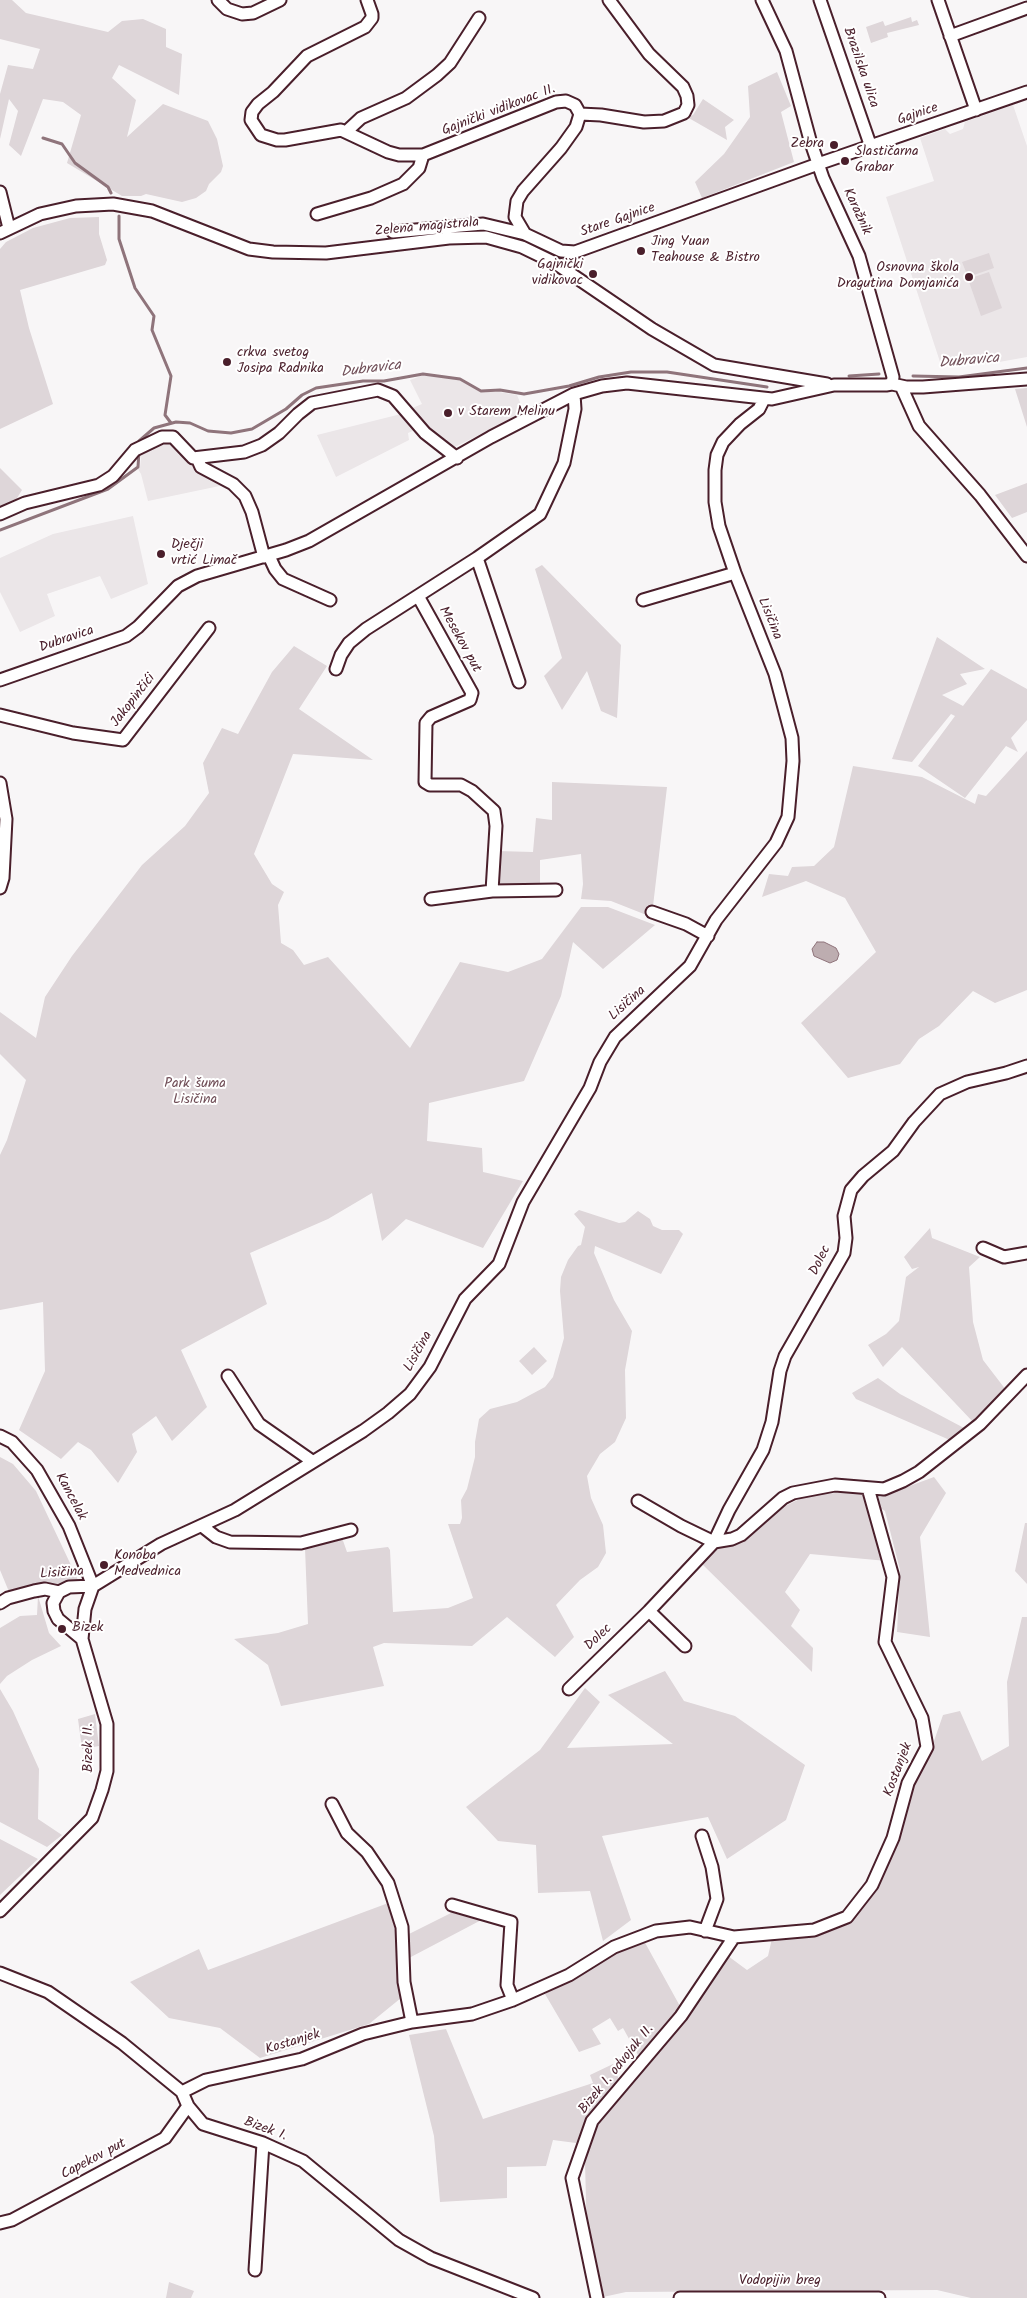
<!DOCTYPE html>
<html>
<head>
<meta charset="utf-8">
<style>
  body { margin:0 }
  canvas { display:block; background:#f8f6f7 }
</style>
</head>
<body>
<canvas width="1027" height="2298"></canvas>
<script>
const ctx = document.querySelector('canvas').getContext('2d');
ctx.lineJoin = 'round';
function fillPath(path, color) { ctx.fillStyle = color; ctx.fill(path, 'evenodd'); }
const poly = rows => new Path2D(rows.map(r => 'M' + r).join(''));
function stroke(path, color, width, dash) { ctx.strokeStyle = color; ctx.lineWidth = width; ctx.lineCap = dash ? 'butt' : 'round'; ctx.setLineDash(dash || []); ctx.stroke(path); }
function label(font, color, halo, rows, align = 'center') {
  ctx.font = font + ' Kalam,sans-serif'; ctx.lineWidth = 4; ctx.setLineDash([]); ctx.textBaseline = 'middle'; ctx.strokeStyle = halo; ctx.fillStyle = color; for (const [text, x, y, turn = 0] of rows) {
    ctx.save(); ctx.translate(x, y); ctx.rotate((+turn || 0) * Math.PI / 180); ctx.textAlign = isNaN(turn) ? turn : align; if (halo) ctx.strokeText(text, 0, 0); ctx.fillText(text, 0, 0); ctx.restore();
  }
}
const built = poly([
  [1013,105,1027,146,1027,357,988,364,941,365,886,197,934,181,920,138,945,129,950,134,963,129,965,122],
  [421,376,434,376,459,380,470,384,481,392,499,392,517,395,524,412,453,448,429,432,410,409,422,404,410,380],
  [405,413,417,429,408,433,409,440,336,477,317,435],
  [170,439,194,466,229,484,148,501,141,474,138,469,140,467,142,450],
  [133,516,148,584,111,599,100,576,47,594,55,616,20,632,0,592,0,558,53,534]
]);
const green = poly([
  [0,0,12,0,26,13,108,32,122,21,143,19,166,29,166,47,182,54,179,95,119,65,112,78,136,100,127,137,163,104,208,121,217,139,223,166,221,172,209,184,206,191,196,198,182,202,146,194,141,196,122,196,67,163,81,115,63,102,43,99,21,156,9,145,18,111,9,99,0,139,0,94,8,65,33,69,40,49,0,39],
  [911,17,912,22,917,20,919,25,887,33,888,37,871,43,866,27,883,21,885,26],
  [777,72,791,106,781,112,794,162,702,198,695,182,724,154,750,117,748,86],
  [703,99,734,120,725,127,727,140,687,117,693,115],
  [99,217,99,234,107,260,105,265,20,290,29,328,53,404,0,429,0,249,6,242,33,228,70,218],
  [989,253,994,268,968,277,962,262],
  [989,272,1002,308,981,316,968,279],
  [1027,388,1027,427,1015,389],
  [0,468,22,490,11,508,0,510],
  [1027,483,1027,512,1012,518,995,495],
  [542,565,621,645,617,718,601,711,587,671,562,710,544,676,562,658,535,569],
  [937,637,985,669,960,674,967,684,942,695,963,706,991,669,1027,689,1027,720,1011,738,1018,752,1006,746,965,798,918,766,955,716,951,714,912,762,892,759],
  [294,646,327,666,299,709,373,760,293,754,254,854,272,884,284,892,278,905,281,943,293,950,304,965,328,957,410,1048,460,962,508,972,542,959,581,907,608,907,655,925,603,969,573,942,561,996,524,1081,429,1103,427,1141,482,1148,483,1172,523,1181,483,1248,406,1219,382,1241,372,1193,328,1219,250,1253,267,1304,181,1350,207,1407,172,1441,156,1416,132,1434,137,1452,118,1483,91,1450,78,1442,61,1459,19,1430,45,1371,43,1302,0,1310,0,1155,7,1140,26,1080,0,1054,0,1012,36,1038,45,997,72,956,142,865,185,826,209,793,203,763,222,728,238,734,272,672],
  [1027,751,1027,990,995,1003,973,991,939,1026,919,1039,900,1064,848,1078,801,1023,876,952,845,898,806,881,762,897,769,874,788,876,792,867,814,866,834,847,853,766,922,777,975,804,978,794,986,796],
  [552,782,667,787,653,906,649,916,611,901,581,899,583,884,581,854,540,860,540,889,498,893,497,851,533,852,536,818,552,820],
  [579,1210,619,1223,625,1222,638,1211,650,1219,653,1226,662,1230,679,1230,683,1234,661,1274,595,1246,594,1253,614,1300,632,1331,625,1370,626,1418,615,1442,600,1454,587,1476,591,1498,603,1525,606,1553,598,1567,580,1580,556,1605,574,1637,555,1657,507,1617,472,1646,384,1643,373,1647,384,1686,281,1706,268,1665,234,1639,278,1633,308,1624,305,1548,325,1539,341,1535,347,1552,388,1547,390,1550,393,1612,448,1608,473,1598,448,1524,460,1524,462,1518,461,1500,467,1489,475,1457,475,1442,479,1419,490,1409,517,1402,545,1387,553,1377,564,1338,560,1291,561,1277,568,1260,578,1246,581,1245,585,1227,574,1214],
  [930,1228,932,1238,980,1257,969,1267,973,1322,983,1360,1006,1390,973,1422,902,1347,883,1367,868,1345,886,1334,899,1321,906,1277,919,1267,912,1269,904,1257],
  [534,1347,547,1361,532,1375,519,1361],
  [878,1378,900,1394,964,1428,952,1441,856,1399,852,1393],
  [0,1457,13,1464,36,1491,78,1580,12,1599,0,1570],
  [934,1477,946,1493,920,1537,930,1637,897,1632,900,1570,885,1511,869,1501],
  [864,1491,887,1561,810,1554,785,1592,800,1610,791,1626,813,1648,812,1672,702,1564,718,1548,735,1544,756,1530,777,1510,808,1495],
  [1025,1523,1027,1523,1027,1584,1015,1571],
  [38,1596,49,1633,61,1646,32,1660,7,1676,0,1684,0,1628,20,1616,37,1615],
  [1022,1617,1027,1617,1027,2298,971,2298,937,2290,626,2292,603,2297,587,2239,585,2162,595,2126,688,2017,728,1956,747,1970,768,1956,773,1934,851,1920,880,1884,911,1789,934,1741,943,1715,960,1711,982,1761,1009,1746,1007,1682],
  [665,1671,684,1701,735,1716,805,1765,786,1820,727,1859,708,1817,602,1836,631,1920,603,1941,590,1891,538,1893,536,1845,498,1841,466,1807,540,1750,585,1688,600,1702,567,1748,673,1744,608,1695],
  [0,1689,13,1711,39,1769,38,1819,62,1835,47,1847,0,1822],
  [95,1714,99,1746,82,1749,78,1719],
  [0,1839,38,1859,0,1895],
  [391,1902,398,1931,401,1998,369,2024,260,2058,220,2028,169,2018,130,1982,199,1949,208,1970],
  [455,1911,487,1917,409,1958,405,1936],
  [643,1939,681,2008,638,2055,623,2028,618,2031,610,2018,592,2029,601,2044,579,2052,545,1994,615,1951],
  [446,2029,483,2119,593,2083,590,2075,613,2064,619,2080,589,2119,576,2143,553,2140,546,2166,507,2167,507,2198,440,2202,434,2136,409,2035],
  [169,2282,194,2291,191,2298,166,2298]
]);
const water = poly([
  [817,942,824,942,836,948,839,954,837,960,830,963,814,956,812,949,817,942]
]);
const stream = poly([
  [43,138,62,144,75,163,108,187,111,193],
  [119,216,119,239,135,288,154,316,152,330,171,376,165,415,171,423],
  [849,376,879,374],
  [913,376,959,377,1027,368],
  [139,445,139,441,154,428,176,422,190,423,208,431,231,433,252,429,286,409,302,395,316,388,363,381,384,381,423,374,460,379,481,391,500,390,524,394,569,386,599,377,631,372,667,372,767,387],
  [0,530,108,489,138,467,139,451]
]);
const minor = poly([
  [218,0,227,9,242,14,253,13,280,0],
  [367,0,372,14,372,18,365,27,307,56,273,92,258,104,252,112,251,120,261,135,277,140,285,140,341,130,388,152,399,155,423,155,556,102,566,101,575,105,580,114],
  [762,0,786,51,810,140,823,178,859,256,893,377,892,384],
  [820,0,871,147],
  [938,0,976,110],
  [950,36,1027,8],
  [580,114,601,115,644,122,664,121,684,113,688,105,687,96,683,87,649,54,609,0],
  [347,131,361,118,406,98,437,75,450,63,479,18],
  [0,192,9,228],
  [317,214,371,198,403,184,419,168,423,155],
  [393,232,483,224,525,234,561,251,575,252,818,164,1027,92],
  [0,233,40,214,76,206,113,204,152,211,249,249,273,252,326,253,449,238,486,237,522,247,555,263,652,329,714,365,827,384],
  [525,234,515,217,517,201,523,191,561,148,576,127,580,114],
  [901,386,919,426,980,495,1027,556],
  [197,458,201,467,233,484,245,496,252,512,264,557],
  [0,514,25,503,99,485,113,476,135,450,162,437,173,437,193,458,244,452,262,445,279,433,298,414,312,403,378,390,393,396,425,433,457,458],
  [269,556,275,569,283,579,330,600],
  [477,558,519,682],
  [418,596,472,693,470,700,431,717,426,723,425,782,430,785,461,785,472,791,494,811,496,826,492,891],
  [643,600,735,573],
  [336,669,341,655,349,643,366,629,477,558,540,514,564,463,575,409,574,394],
  [0,680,126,636,138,627,178,586,197,576,286,550,309,541,491,437,574,394,602,386,627,383,772,399,834,385,886,385,892,384,906,387,923,387,1027,379],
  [0,715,73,733,123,740,209,628],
  [0,783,6,819,3,878,0,888],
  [431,899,492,891,556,890],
  [652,912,686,924,708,936],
  [983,1248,1004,1257,1027,1253],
  [228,1376,259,1424,312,1461],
  [0,1436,12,1442,37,1470,69,1526,93,1586],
  [638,1501,681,1526,714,1542,732,1539,741,1535,783,1498,793,1493,835,1485,884,1489,903,1481,919,1472,980,1424,1027,1375],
  [202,1526,216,1537,230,1542,301,1543,351,1530],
  [59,1592,53,1603,54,1611,58,1619,82,1639],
  [0,1603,8,1598,34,1591,45,1589,59,1592,69,1587,93,1586,161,1544,235,1510,363,1431,388,1413,410,1394,430,1367,465,1299,499,1264,523,1202,590,1088,600,1062,615,1037,690,966,716,920,776,843,788,817,793,761,792,738,775,674,735,573,719,526,715,502,715,470,717,455,723,442,740,424,759,409,764,399],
  [649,1611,685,1646],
  [569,1689,649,1611,714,1542,729,1510,763,1450,772,1422,780,1371,785,1356,844,1253,846,1238,844,1216,851,1190,863,1176,893,1151,914,1122,940,1094,967,1082,1006,1073,1027,1066],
  [332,1804,347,1833,367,1852,388,1883,402,1927,404,1982,412,2022],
  [702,1836,712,1867,717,1899,705,1931],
  [452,1905,511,1922,507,1985,513,2000],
  [0,1911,92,1818,102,1790,107,1771,107,1724,82,1639,85,1609,93,1586],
  [0,1973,48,1992,122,2043,182,2092,188,2106,203,2124,263,2143,303,2161,399,2240,431,2258,533,2298],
  [182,2092,206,2080,302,2059,363,2034,412,2022,472,2014,513,2000,569,1975,614,1947,656,1931,690,1927,734,1937,814,1930,847,1917,872,1885,893,1838,908,1783,927,1747,922,1718,885,1642,893,1577,868,1488],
  [0,2223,12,2220,165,2138,188,2106],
  [255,2270,263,2143],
  [597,2298,572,2178,592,2121,681,2016,734,1937],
  [680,2298,879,2298]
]);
const markers = [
  [834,145,5,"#4a1f2b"],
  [845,161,5,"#4a1f2b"],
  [641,251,5,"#4a1f2b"],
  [593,274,5,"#4a1f2b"],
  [969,277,5,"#4a1f2b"],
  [227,362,5,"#4a1f2b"],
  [448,413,5,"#4a1f2b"],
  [161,554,5,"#4a1f2b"],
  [104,1565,5,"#4a1f2b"],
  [62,1629,5,"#4a1f2b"]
];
const streetNames = [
  ["Brazilska ulica",860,68,71],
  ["Gajnički vidikovac II.",499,111,-21],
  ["Gajnice",918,115,-19],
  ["Karažnik",856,212,65],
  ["Stare Gajnice",618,221,-19],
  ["Zelena magistrala",427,228,-5],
  ["Lisičina",769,619,68],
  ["Dubravica",67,640,-19],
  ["Mesekov put",459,640,61],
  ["Jakopinčići",134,701,-52],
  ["Lisičina",628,1004,-42],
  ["Dolec",821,1261,-64],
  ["Lisičina",419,1352,-61],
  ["Kancelak",70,1497,62],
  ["Lisičina",62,1574,-4],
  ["Dolec",599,1638,-44],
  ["Bizek II.",90,1748,-90],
  ["Kostanjek",899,1770,-69],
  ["Kostanjek",293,2043,-17],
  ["Bizek I. odvojak II.",617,2070,-51],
  ["Bizek I.",265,2130,20],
  ["Capekov put",94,2160,-28],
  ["Vodopijin breg",780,2282]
];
const poiNames = [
  ["Zebra",824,145,"right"],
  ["Slastičarna",855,153],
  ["Grabar",855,169],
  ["Jing Yuan",651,243],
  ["Teahouse & Bistro",651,259],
  ["Gajnički",583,266,"right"],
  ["vidikovac",583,282,"right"],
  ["Osnovna škola",959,269,"right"],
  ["Dragutina Domjanića",959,285,"right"],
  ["crkva svetog",237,354],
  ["Josipa Radnika",237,370],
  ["v Starem Melinu",458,413],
  ["Dječji",171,546],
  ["vrtić Limač",171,562],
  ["Konoba",114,1557],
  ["Medvednica",114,1573],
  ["Bizek",72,1629]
];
const parkNames = [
  ["Park šuma",195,1085],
  ["Lisičina",195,1101]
];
const waterNames = [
  ["Dubravica",969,362,-5],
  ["Dubravica",371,370,-7]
];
fillPath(built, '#ebe6e8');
fillPath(green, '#ded6d9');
fillPath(water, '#bdadb0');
stroke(water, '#8f747b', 1);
stroke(stream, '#8f747b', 3);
stroke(minor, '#4a1f2b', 15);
stroke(minor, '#fff', 11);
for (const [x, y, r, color] of markers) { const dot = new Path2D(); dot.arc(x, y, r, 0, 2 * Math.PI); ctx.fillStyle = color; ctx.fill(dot); stroke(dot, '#fff', 2); }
label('14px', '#4a1f2b', '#fff', streetNames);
label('14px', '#4a1f2b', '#fff', poiNames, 'left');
label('14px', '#6f4d56', '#fff', parkNames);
label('italic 15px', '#72515a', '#fff', waterNames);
</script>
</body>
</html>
